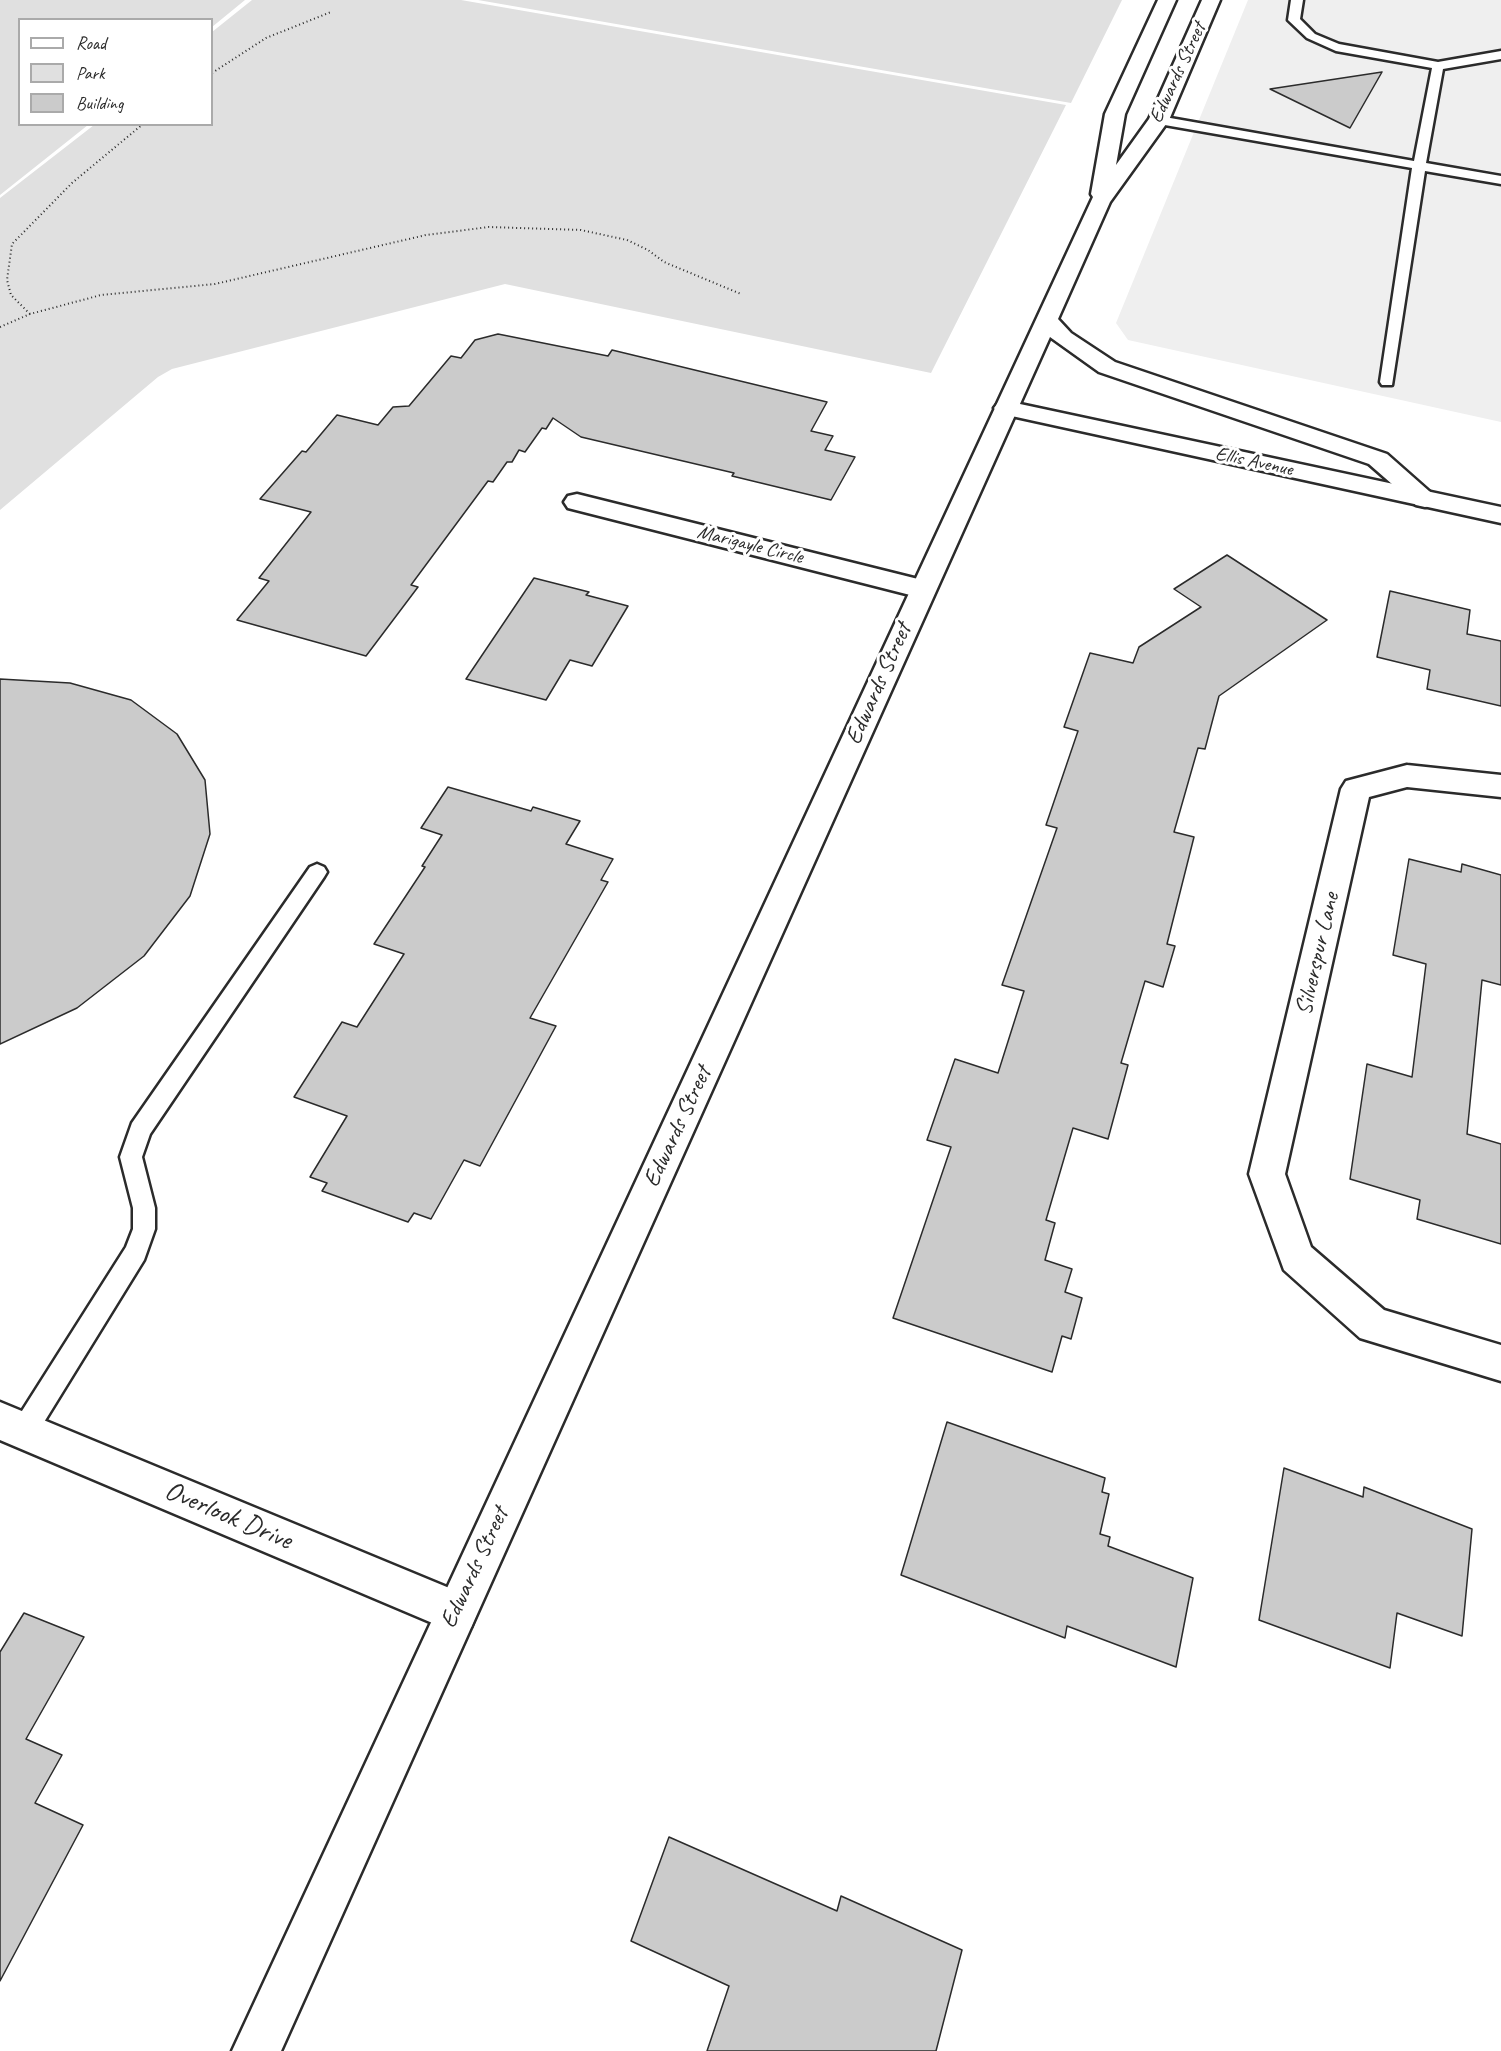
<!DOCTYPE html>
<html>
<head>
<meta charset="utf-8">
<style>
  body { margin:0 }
  #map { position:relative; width:1501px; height:2051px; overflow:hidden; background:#fff; font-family:Caveat,sans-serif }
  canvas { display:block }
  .legend { position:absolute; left:18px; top:18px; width:195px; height:108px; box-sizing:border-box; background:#fff; border:2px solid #aaa; margin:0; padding:8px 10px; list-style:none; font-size:18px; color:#2b2b2b }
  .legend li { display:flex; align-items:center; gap:12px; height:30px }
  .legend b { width:30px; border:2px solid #aaa }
</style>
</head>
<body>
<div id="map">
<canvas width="1501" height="2051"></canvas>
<ul class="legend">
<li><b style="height:8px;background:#fff"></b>Road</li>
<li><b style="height:16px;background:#e0e0e0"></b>Park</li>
<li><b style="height:16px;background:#cbcbcb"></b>Building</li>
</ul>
</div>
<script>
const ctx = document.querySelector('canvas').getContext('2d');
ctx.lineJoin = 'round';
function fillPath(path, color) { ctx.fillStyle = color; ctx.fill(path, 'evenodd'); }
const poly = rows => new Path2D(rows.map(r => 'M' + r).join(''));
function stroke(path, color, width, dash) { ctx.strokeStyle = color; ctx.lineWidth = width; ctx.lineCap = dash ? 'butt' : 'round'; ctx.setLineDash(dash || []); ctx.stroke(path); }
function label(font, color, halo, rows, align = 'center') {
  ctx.font = font + ' Caveat,sans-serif'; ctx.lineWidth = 6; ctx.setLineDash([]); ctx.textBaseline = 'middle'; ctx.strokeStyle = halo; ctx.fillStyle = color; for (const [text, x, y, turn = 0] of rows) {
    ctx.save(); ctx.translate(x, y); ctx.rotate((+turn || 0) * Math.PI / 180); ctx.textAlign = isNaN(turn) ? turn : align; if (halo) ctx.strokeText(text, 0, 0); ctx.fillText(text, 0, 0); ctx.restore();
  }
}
const built = poly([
  [1248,0,1501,0,1501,422,1128,340,1116,323]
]);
const green = poly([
  [0,0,245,0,212,27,212,20,20,20,20,124,88,125,0,195],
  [252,0,461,0,1066,105,931,373,505,284,172,369,158,377,0,510,0,198,94,125,212,124,212,32],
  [478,0,1122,0,1071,103]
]);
const building = poly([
  [1382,72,1350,128,1270,89,1382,72],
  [498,334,608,356,612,350,827,402,811,431,833,436,825,450,855,457,831,500,732,476,734,473,581,437,553,418,546,429,542,428,525,452,519,450,512,462,507,462,493,482,488,481,411,585,418,587,366,656,237,620,269,581,259,578,311,512,260,499,302,451,306,452,337,415,378,425,393,407,409,406,451,356,461,358,475,340,498,334],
  [1227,555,1327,620,1219,696,1205,749,1198,748,1174,832,1194,837,1167,944,1175,946,1163,987,1145,981,1121,1063,1128,1065,1108,1139,1073,1128,1046,1220,1055,1223,1045,1260,1072,1269,1065,1292,1082,1298,1071,1339,1062,1336,1052,1372,893,1318,951,1147,927,1140,955,1059,998,1073,1024,991,1002,985,1057,828,1046,825,1078,731,1064,727,1090,653,1133,663,1139,647,1201,607,1174,589,1227,555],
  [534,578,589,592,586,595,628,606,592,666,570,660,546,700,466,679,534,578],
  [1390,591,1470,610,1467,634,1501,641,1501,706,1427,689,1430,670,1377,657,1390,591],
  [0,679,70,683,131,700,177,734,205,780,210,834,190,896,144,956,77,1008,0,1044,0,679],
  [448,787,531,811,533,807,580,821,566,844,613,859,601,880,608,882,530,1018,556,1026,480,1166,464,1160,431,1219,414,1213,408,1222,322,1191,327,1183,310,1177,347,1116,294,1097,342,1022,357,1027,404,954,374,944,425,867,422,866,442,835,421,828,448,787],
  [1409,859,1461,872,1462,864,1501,875,1501,985,1482,980,1467,1134,1501,1144,1501,1244,1417,1219,1420,1200,1350,1179,1367,1064,1412,1077,1426,964,1393,955,1409,859],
  [947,1422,1105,1478,1102,1492,1109,1494,1100,1534,1110,1537,1108,1546,1193,1578,1176,1667,1067,1626,1065,1638,901,1575,947,1422],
  [1284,1468,1363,1497,1364,1487,1472,1529,1462,1636,1397,1613,1390,1668,1259,1620,1284,1468],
  [24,1613,84,1637,26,1739,62,1755,35,1803,83,1825,0,1981,0,1652,24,1613],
  [669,1837,837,1911,841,1896,962,1950,936,2051,707,2051,729,1986,631,1941,669,1837]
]);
const path = poly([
  [212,73,266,38,331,12],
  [30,314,11,295,7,280,12,244,72,183,143,124],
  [0,327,30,314,101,295,215,284,426,235,489,227,581,230,627,240,648,250,664,262,741,294]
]);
const service = poly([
  [1291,0,1303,0,1300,19,1315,34,1339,44,1438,62,1501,51,1501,59,1443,69,1426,163,1501,176,1501,184,1425,171,1392,385,1382,385,1380,382,1412,168,1159,124,1153,120,1159,116,1414,161,1432,68,1336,51,1307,38,1288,20,1291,0],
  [317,864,324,867,327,872,324,877,150,1134,142,1157,155,1208,155,1229,144,1260,33,1440,24,1443,15,1440,12,1431,15,1422,126,1247,133,1229,133,1208,120,1157,132,1123,310,867,317,864]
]);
const minor = poly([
  [577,494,922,580,931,583,935,589,931,595,922,598,568,508,564,502,568,496,577,494],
  [1407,765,1501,775,1501,797,1407,787,1369,797,1285,1174,1311,1247,1384,1310,1501,1345,1501,1381,1360,1338,1284,1270,1249,1174,1341,789,1346,781,1407,765],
  [0,1402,471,1597,477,1612,471,1627,456,1633,0,1440,0,1402]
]);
const tertiary = poly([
  [1006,401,1501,507,1501,523,998,413,994,408,998,403,1006,401]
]);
const secondary = poly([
  [1158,0,1176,0,1125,114,1116,165,1149,119,1202,0,1220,0,1169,120,1110,202,1058,319,1071,333,1115,362,1387,454,1438,499,1434,505,1425,507,1416,505,1369,464,1099,372,1050,337,281,2051,232,2051,1093,197,1091,194,1105,114,1158,0]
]);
const farStreetnames = [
  ["Edwards Street",1178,73,-65],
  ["Ellis Avenue",1254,462,12],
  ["Marigayle Circle",750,545,14]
];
const streetNames = [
  ["Edwards Street",879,684,-66],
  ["Silverspur Lane",1318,954,-77],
  ["Edwards Street",678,1127,-65],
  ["Edwards Street",475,1568,-65]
];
const nearStreetnames = [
  ["Overlook Drive",228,1516,23]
];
fillPath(built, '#efefef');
fillPath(green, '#e0e0e0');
fillPath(building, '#cbcbcb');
stroke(building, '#2b2b2b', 1.5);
stroke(service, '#2b2b2b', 5);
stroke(minor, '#2b2b2b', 5);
stroke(tertiary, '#2b2b2b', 5);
stroke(secondary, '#2b2b2b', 5);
stroke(path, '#2b2b2b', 2, [1, 3]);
fillPath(service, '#fff');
fillPath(minor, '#fff');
fillPath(tertiary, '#fff');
fillPath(secondary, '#fff');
label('20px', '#2b2b2b', '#fff', farStreetnames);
label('24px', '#2b2b2b', '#fff', streetNames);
label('28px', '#2b2b2b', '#fff', nearStreetnames);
</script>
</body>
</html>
